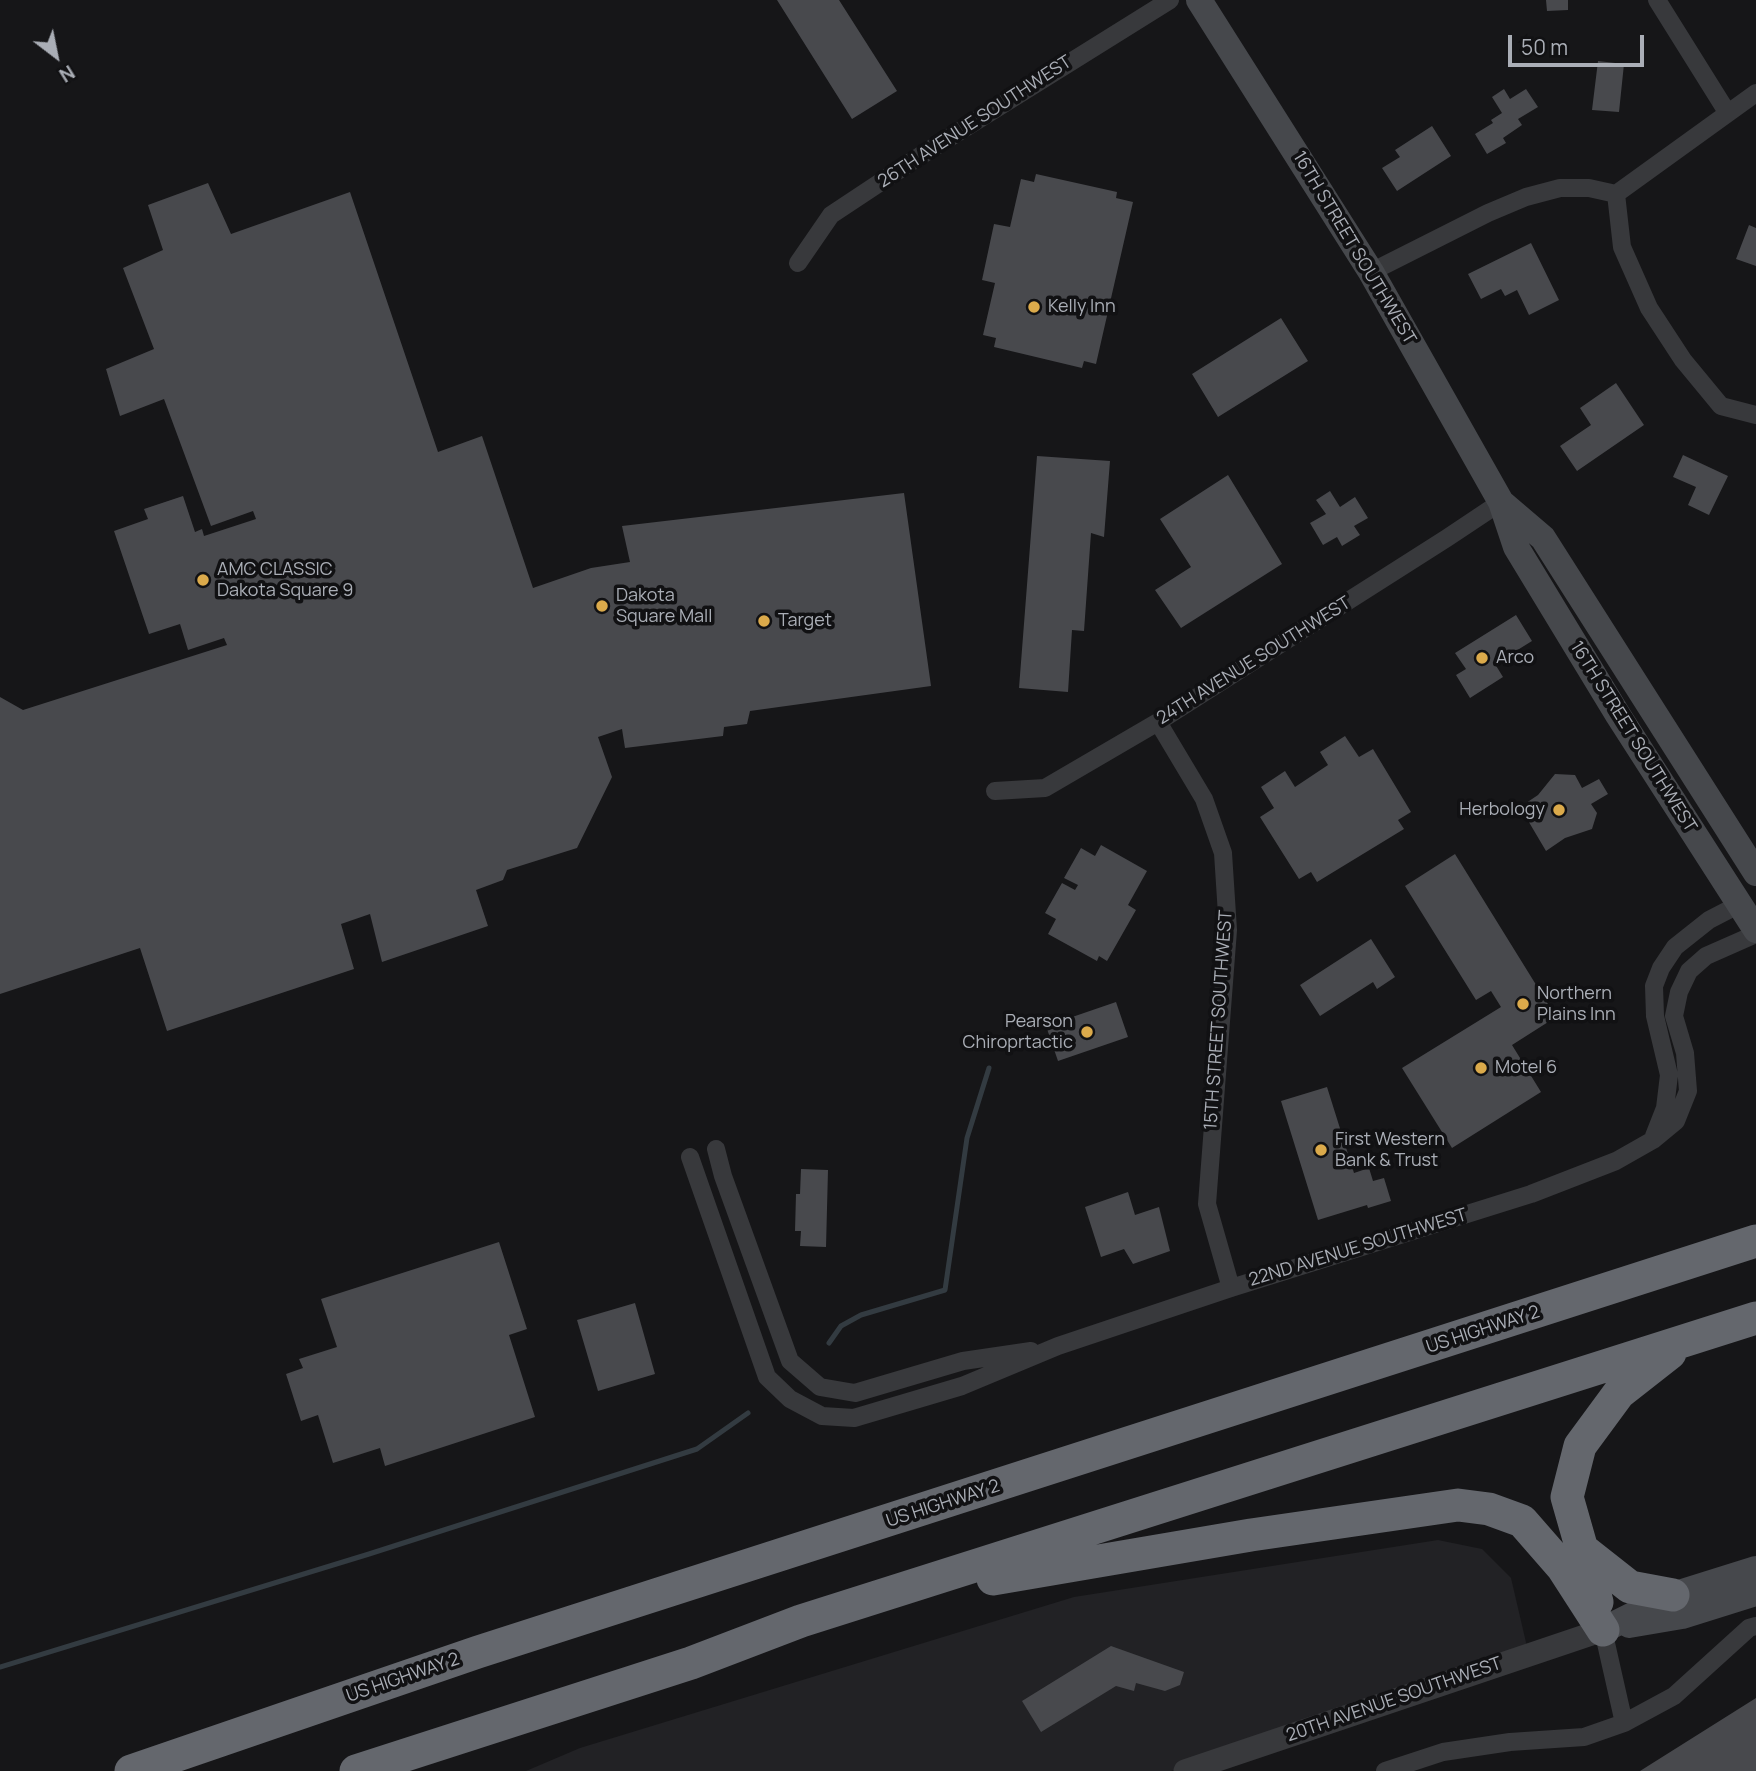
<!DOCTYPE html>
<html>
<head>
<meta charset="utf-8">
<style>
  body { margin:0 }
  #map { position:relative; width:1756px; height:1771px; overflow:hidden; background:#161618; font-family:Manrope,sans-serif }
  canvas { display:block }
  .north { position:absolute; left:21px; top:21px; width:70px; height:70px; -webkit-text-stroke:5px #111113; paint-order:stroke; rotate:148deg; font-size:19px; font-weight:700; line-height:28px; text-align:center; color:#aaaeb6 }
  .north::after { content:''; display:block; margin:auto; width:24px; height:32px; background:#aaaeb6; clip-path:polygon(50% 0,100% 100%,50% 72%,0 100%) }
  .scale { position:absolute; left:1508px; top:35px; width:136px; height:32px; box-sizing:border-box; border:4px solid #aaaeb6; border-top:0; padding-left:9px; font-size:21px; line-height:24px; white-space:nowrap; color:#aaaeb6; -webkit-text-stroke:5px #111113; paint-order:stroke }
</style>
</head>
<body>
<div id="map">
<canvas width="1756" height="1771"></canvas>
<div class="north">N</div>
<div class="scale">50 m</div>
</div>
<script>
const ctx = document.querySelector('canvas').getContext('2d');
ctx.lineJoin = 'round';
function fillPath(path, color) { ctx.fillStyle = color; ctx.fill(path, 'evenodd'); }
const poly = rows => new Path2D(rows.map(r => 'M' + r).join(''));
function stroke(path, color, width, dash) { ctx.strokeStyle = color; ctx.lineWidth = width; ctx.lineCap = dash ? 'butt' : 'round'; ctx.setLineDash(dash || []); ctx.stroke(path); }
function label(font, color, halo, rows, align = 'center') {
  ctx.font = font + ' Manrope,sans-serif'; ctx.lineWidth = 7; ctx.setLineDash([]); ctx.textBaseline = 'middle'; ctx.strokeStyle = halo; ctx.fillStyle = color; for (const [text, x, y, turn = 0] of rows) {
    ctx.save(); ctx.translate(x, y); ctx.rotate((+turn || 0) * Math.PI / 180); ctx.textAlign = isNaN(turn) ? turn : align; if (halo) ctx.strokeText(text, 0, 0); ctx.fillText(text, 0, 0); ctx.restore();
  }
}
const built = poly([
  [1438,1540,1482,1549,1511,1578,1528,1651,1171,1771,526,1771,580,1748,1074,1597]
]);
const stream = poly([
  [829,1343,841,1326,861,1315,945,1290,967,1138,989,1068],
  [0,1667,369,1554,697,1449,748,1413]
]);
const building = poly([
  [777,0,839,0,897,91,852,119],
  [1546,0,1568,0,1568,10,1547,11],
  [1598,61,1624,64,1619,112,1592,110],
  [1504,89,1510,99,1526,89,1538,107,1518,119,1522,125,1503,138,1506,143,1487,154,1475,134,1493,123,1491,120,1502,113,1492,97],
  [1432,126,1451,156,1397,191,1382,168,1400,157,1395,150],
  [1036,174,1117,192,1116,198,1133,202,1096,364,1084,361,1082,368,994,347,996,338,983,335,995,283,982,280,994,224,1010,227,1021,179,1034,182],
  [208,183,231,234,350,192,438,452,482,436,533,588,591,568,630,562,622,526,904,493,931,686,750,711,747,724,724,727,723,736,625,748,622,729,598,737,612,777,577,848,507,870,503,880,476,890,488,926,382,962,370,914,341,924,354,969,167,1031,140,948,0,994,0,697,23,710,227,645,224,638,188,650,180,624,149,634,114,531,148,519,144,509,183,496,195,532,202,529,204,536,256,519,253,511,211,526,164,399,120,416,106,369,154,349,123,268,163,250,148,205],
  [1749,225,1756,228,1756,266,1736,259],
  [1531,243,1559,300,1529,315,1517,290,1505,296,1501,289,1481,299,1468,274],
  [1281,318,1308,361,1218,417,1192,374],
  [1616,383,1644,425,1577,471,1560,446,1591,425,1580,408],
  [1683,455,1728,476,1709,515,1688,505,1696,487,1673,477],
  [1037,456,1110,461,1104,537,1091,533,1084,631,1072,630,1068,692,1019,688],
  [1228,475,1282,564,1181,628,1155,590,1191,567,1160,519],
  [1330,491,1340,507,1355,497,1368,518,1354,526,1360,535,1342,546,1337,537,1323,545,1310,523,1326,514,1316,500],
  [1516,615,1532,641,1495,664,1503,677,1470,698,1456,675,1466,669,1455,653],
  [1345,736,1359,757,1373,749,1411,812,1398,820,1404,829,1317,882,1311,872,1299,879,1260,817,1274,808,1261,787,1285,771,1295,787,1328,765,1320,752],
  [1555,774,1575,775,1582,788,1599,779,1608,794,1591,804,1597,813,1592,829,1565,838,1546,851,1520,807,1538,795],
  [1101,845,1147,871,1128,905,1136,910,1107,961,1099,956,1097,961,1048,934,1056,919,1045,913,1062,883,1075,890,1078,885,1064,878,1081,848,1095,856],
  [1455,854,1556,1017,1512,1045,1541,1092,1452,1148,1402,1068,1501,1007,1491,991,1476,1000,1405,886],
  [1371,939,1395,977,1377,989,1373,982,1320,1016,1300,985],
  [1116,1002,1128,1037,1058,1061,1046,1026],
  [1327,1087,1354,1173,1369,1168,1373,1181,1384,1178,1391,1201,1368,1208,1367,1205,1318,1220,1281,1101],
  [801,1169,828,1170,826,1247,800,1246,801,1231,795,1231,796,1194,800,1194],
  [1128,1192,1135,1215,1159,1207,1170,1251,1133,1264,1124,1249,1101,1257,1085,1207],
  [499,1242,527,1329,509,1335,535,1417,385,1466,380,1448,333,1463,318,1415,301,1421,286,1374,303,1368,299,1359,337,1347,321,1299],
  [635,1303,655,1374,598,1391,577,1320],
  [1111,1646,1184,1672,1180,1685,1165,1691,1136,1683,1134,1691,1116,1686,1041,1732,1022,1701],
  [1756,1698,1756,1771,1640,1771]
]);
const minor = poly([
  [1657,0,1727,112],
  [1616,194,1622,247,1649,308,1683,360,1721,406,1756,415],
  [798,263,831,215,920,156,1170,0],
  [1371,272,1488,213,1526,197,1560,188,1589,188,1616,194,1756,93],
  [1158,722,1204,799,1223,853,1228,930,1207,1204,1231,1288],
  [995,791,1045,788,1158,722,1447,538,1501,502],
  [1654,1136,1665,1108,1669,1075,1655,1016,1654,986,1661,968,1675,947,1709,920,1738,905],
  [716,1149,723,1176,790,1361,820,1387,855,1393,963,1361,1031,1351],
  [690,1157,767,1377,790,1399,822,1416,854,1418,962,1386,1058,1346,1231,1288,1531,1194,1616,1161,1653,1140,1676,1121,1688,1091,1685,1053,1674,1016,1679,992,1689,971,1706,956,1756,934],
  [1603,1630,1624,1723],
  [1385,1771,1443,1752,1510,1742,1584,1737,1624,1723,1674,1696,1749,1628,1756,1626]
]);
const tertiary = poly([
  [1185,1771,1603,1630]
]);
const secondary = poly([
  [1199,0,1371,272,1501,502,1516,547,1618,715,1756,930],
  [1502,503,1543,538,1756,873],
  [1629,1625,1682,1616,1756,1593],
  [1603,1630,1673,1595,1756,1569]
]);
const motorway = poly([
  [1583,1550,1630,1587,1673,1595],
  [993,1579,1251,1535,1458,1505,1489,1509,1522,1521,1563,1568,1603,1630],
  [1597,1602,1567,1497,1580,1446,1619,1393,1670,1353],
  [131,1771,478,1652,1756,1241],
  [356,1771,691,1663,801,1621,1756,1318]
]);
const markers = [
  [1034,307,7,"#dbaa4b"],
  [203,580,7,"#dbaa4b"],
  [602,606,7,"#dbaa4b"],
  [764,621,7,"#dbaa4b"],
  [1482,658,7,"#dbaa4b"],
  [1559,810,7,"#dbaa4b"],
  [1523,1004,7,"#dbaa4b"],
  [1087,1032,7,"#dbaa4b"],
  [1481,1068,7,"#dbaa4b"],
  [1321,1150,7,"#dbaa4b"]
];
const streetNames = [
  ["26TH AVENUE SOUTHWEST",975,122,-33],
  ["16TH STREET SOUTHWEST",1354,248,59],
  ["24TH AVENUE SOUTHWEST",1254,661,-32],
  ["16TH STREET SOUTHWEST",1633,737,58],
  ["15TH STREET SOUTHWEST",1219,1020,-86],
  ["22ND AVENUE SOUTHWEST",1358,1248,-17],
  ["US HIGHWAY 2",1483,1330,-18],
  ["US HIGHWAY 2",943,1504,-18],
  ["US HIGHWAY 2",403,1678,-19],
  ["20TH AVENUE SOUTHWEST",1394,1700,-19]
];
const poiNames = [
  ["Kelly Inn",1048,307],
  ["AMC CLASSIC",217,570],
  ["Dakota Square 9",217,591],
  ["Dakota",616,596],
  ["Square Mall",616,617],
  ["Target",778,621],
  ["Arco",1496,658],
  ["Herbology",1545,810,"right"],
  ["Northern",1537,994],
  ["Plains Inn",1537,1015],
  ["Pearson",1073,1022,"right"],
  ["Chiroprtactic",1073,1043,"right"],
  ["Motel 6",1495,1068],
  ["First Western",1335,1140],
  ["Bank & Trust",1335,1161]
];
fillPath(built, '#222225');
stroke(stream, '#333b41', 5);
fillPath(building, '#48494d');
stroke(minor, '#38393c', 18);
stroke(tertiary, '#38393c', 23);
stroke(secondary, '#46484c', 26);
stroke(motorway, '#64676d', 33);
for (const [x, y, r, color] of markers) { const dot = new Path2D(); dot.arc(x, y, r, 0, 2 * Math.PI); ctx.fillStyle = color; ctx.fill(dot); stroke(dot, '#111113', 2.5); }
label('18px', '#aaaeb6', '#111113', streetNames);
label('18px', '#aaaeb6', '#111113', poiNames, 'left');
</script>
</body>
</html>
